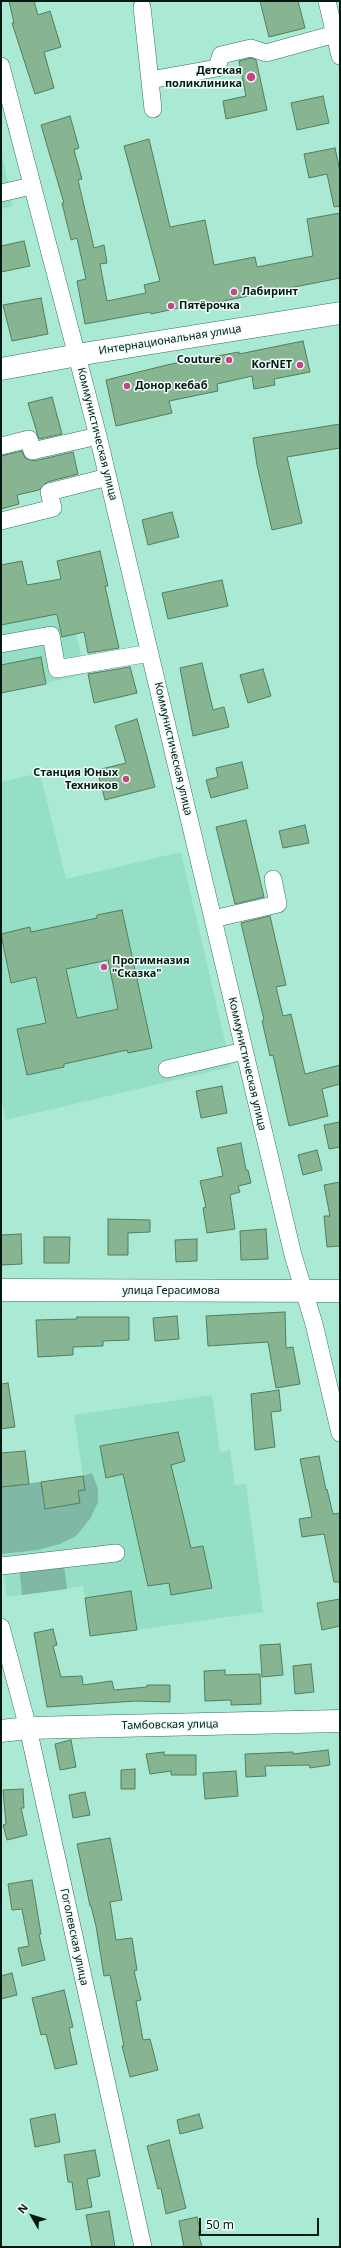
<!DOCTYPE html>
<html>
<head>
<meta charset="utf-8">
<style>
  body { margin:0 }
  #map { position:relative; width:341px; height:2248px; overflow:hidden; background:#aaead4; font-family:"Noto Sans",sans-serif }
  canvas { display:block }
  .frame { position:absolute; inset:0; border:2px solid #011912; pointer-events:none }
  .north { position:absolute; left:12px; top:2196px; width:40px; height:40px; -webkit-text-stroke:3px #f2fefa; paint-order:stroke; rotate:309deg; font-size:11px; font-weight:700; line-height:16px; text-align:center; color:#011912 }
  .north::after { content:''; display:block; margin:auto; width:14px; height:18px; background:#011912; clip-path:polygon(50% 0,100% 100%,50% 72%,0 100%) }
  .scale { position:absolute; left:199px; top:2218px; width:120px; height:18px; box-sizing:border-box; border:2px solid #011912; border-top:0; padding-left:5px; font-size:12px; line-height:14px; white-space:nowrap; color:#011912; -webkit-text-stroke:3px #f2fefa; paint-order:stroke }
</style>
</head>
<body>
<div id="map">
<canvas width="341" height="2248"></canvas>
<div class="frame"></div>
<div class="north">N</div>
<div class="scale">50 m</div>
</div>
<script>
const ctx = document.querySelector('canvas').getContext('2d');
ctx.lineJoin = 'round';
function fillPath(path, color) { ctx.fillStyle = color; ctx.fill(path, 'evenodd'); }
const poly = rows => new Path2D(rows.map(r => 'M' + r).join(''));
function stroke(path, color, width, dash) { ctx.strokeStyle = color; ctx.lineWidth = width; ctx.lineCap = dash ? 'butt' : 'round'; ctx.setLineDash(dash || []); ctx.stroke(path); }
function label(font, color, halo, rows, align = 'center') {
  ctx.font = font + ' "Noto Sans",sans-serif'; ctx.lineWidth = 3; ctx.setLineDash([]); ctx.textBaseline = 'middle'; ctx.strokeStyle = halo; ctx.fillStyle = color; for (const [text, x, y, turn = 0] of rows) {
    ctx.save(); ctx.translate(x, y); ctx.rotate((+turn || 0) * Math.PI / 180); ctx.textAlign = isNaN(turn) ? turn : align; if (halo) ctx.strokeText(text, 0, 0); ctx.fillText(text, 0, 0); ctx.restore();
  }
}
const built = poly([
  [1,150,13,206,1,209],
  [22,561,27,585,50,581,62,637,76,634,82,659,130,664,1,693,1,565],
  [40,773,66,879,181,852,231,1067,6,1120,1,1099,1,782],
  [212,1395,220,1452,230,1450,235,1485,246,1484,263,1612,137,1630,131,1591,85,1598,83,1586,7,1597,1,1552,1,1487,83,1476,74,1415]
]);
const green = poly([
  [92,1473,98,1489,98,1502,90,1519,76,1536,60,1544,38,1550,1,1554,1,1487,48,1481,50,1495,43,1497,45,1509,80,1503,78,1491,85,1490,83,1476],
  [63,1558,67,1589,22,1595,19,1563]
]);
const building = poly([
  [9,1,34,1,38,15,50,11,61,47,44,52,54,88,35,94,12,23,14,23,9,1],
  [260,1,298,1,305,28,269,37,260,1],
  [251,58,256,60,267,110,226,119,223,101,246,96,239,61,251,58],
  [323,96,329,123,297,130,291,103,323,96],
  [70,116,79,148,74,150,82,179,78,180,94,248,104,245,107,263,100,264,107,301,146,293,144,285,160,281,124,146,149,139,170,227,205,220,214,265,255,257,257,267,313,256,307,219,340,213,340,278,198,306,197,304,151,314,150,312,85,324,77,281,86,279,77,238,71,240,62,203,64,203,41,125,70,116],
  [335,148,340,171,340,206,334,207,327,174,309,178,304,154,335,148],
  [24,241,30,266,1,272,1,246,24,241],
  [41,298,48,334,12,341,3,305,41,298],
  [303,341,310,372,274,379,275,385,254,389,252,376,217,384,218,391,169,401,172,413,116,426,106,380,171,364,239,352,239,354,303,341],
  [52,397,62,434,39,439,28,403,52,397],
  [340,424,340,448,287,457,302,523,272,530,257,465,253,438,340,424],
  [22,451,25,458,34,461,73,452,78,474,47,482,39,490,17,495,19,504,1,509,1,456,22,451],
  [172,512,179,537,148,545,142,520,172,512],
  [100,551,108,586,105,586,119,648,88,653,84,632,62,637,57,614,1,625,1,565,22,561,27,585,61,579,57,561,100,551],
  [222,580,228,606,168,619,162,593,222,580],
  [41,657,46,684,1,693,1,665,41,657],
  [202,663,213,710,224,707,229,727,193,736,180,668,202,663],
  [130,667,137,693,94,703,88,674,130,667],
  [263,669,271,696,248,703,240,675,263,669],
  [137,719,155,787,105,800,97,770,126,763,115,726,137,719],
  [242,762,248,788,211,798,206,780,218,777,216,768,242,762],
  [246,820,264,897,235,904,216,827,246,820],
  [305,825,309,843,283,848,279,831,305,825],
  [122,910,152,1048,128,1053,127,1050,64,1064,64,1067,27,1075,17,1029,46,1023,36,977,11,983,1,934,30,927,31,932,97,918,97,915,122,910],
  [108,960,118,1009,77,1018,66,969,108,960],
  [270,916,286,985,276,987,283,1016,291,1014,305,1074,340,1065,340,1084,322,1089,328,1116,289,1126,273,1055,270,1056,262,1021,264,1020,241,923,270,916],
  [222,1086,227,1113,201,1118,196,1091,222,1086],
  [340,1122,340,1147,329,1149,324,1125,340,1122],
  [241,1143,246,1170,248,1170,251,1183,238,1186,240,1192,230,1195,235,1229,207,1233,203,1208,206,1207,200,1181,223,1176,217,1148,241,1143],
  [317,1150,322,1170,303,1175,298,1155,317,1150],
  [340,1182,340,1246,327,1247,324,1216,330,1216,324,1185,340,1182],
  [108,1219,150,1220,150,1232,128,1233,128,1255,108,1255,108,1219],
  [266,1229,268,1259,241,1260,240,1231,266,1229],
  [21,1234,22,1264,1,1265,1,1235,21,1234],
  [44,1237,70,1237,69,1263,44,1263,44,1237],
  [197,1239,197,1261,176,1262,175,1240,197,1239],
  [285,1312,286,1348,293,1347,300,1384,276,1388,268,1342,208,1346,206,1316,285,1312],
  [177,1316,179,1339,155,1341,153,1318,177,1316],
  [77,1317,129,1317,129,1340,103,1341,103,1346,73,1347,73,1355,38,1357,36,1320,77,1319,77,1317],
  [8,1383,15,1427,1,1429,1,1384,8,1383],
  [279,1390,281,1411,271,1412,275,1447,255,1450,251,1394,279,1390],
  [178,1432,185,1461,171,1465,191,1548,203,1546,212,1588,171,1595,169,1583,148,1586,123,1474,106,1478,100,1446,178,1432],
  [25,1451,29,1484,1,1487,1,1453,25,1451],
  [319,1456,326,1490,327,1489,333,1514,340,1513,340,1582,334,1582,324,1534,302,1537,299,1519,312,1517,300,1459,319,1456],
  [83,1476,85,1490,78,1491,80,1503,45,1509,41,1482,83,1476],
  [131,1591,137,1630,90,1636,85,1598,131,1591],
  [340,1599,340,1626,322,1630,317,1603,340,1599],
  [53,1629,57,1645,53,1646,61,1677,82,1676,83,1685,112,1681,114,1690,147,1687,147,1685,170,1685,170,1702,136,1701,47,1707,34,1633,53,1629],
  [280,1644,283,1675,262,1677,260,1645,280,1644],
  [311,1664,314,1692,295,1694,293,1666,311,1664],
  [225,1670,225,1675,260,1674,261,1704,231,1705,231,1700,205,1701,204,1671,225,1670],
  [71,1740,76,1767,60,1770,55,1744,71,1740],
  [328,1750,330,1765,310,1768,309,1765,265,1766,266,1776,246,1777,245,1754,293,1752,293,1754,328,1750],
  [164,1752,164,1755,196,1755,196,1775,171,1775,171,1771,150,1774,146,1754,164,1752],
  [135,1769,135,1789,121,1789,121,1770,135,1769],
  [236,1771,238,1796,205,1799,203,1773,236,1771],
  [23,1789,24,1808,21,1808,27,1835,7,1840,3,1825,6,1824,3,1790,23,1789],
  [85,1792,90,1815,73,1818,69,1795,85,1792],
  [110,1838,122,1900,110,1902,116,1940,132,1938,137,1970,134,1971,141,2000,136,2001,143,2040,150,2039,158,2070,130,2077,122,2046,124,2046,110,1975,104,1976,96,1926,91,1906,90,1906,77,1844,110,1838],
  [32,1880,41,1934,39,1934,45,1960,22,1966,18,1948,29,1946,22,1909,12,1910,8,1884,32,1880],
  [12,1973,17,1995,1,1999,1,1976,12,1973],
  [64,1990,73,2027,69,2028,77,2064,55,2069,46,2034,41,2035,32,1998,64,1990],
  [55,2114,60,2142,35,2147,30,2119,55,2114],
  [199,2114,203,2128,180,2134,177,2120,199,2114],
  [169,2140,186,2208,166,2214,161,2188,158,2189,147,2146,169,2140],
  [95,2150,100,2176,87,2179,92,2207,76,2210,72,2182,68,2182,64,2155,95,2150],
  [109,2211,115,2247,92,2247,86,2215,109,2211],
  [197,2217,201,2232,198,2232,202,2247,184,2247,179,2221,197,2217]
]);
const minor = poly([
  [327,1,340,56],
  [142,7,153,109],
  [1,66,98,436,293,1255,314,1324,340,1433],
  [150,80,217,68,221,55,251,48,266,53,335,34],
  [1,193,32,186],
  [1,446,29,439,32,451,98,436],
  [1,521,53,508,49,492,108,477],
  [1,644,51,635,57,669,150,653],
  [213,919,278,904,273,879],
  [167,1069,244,1051],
  [1,1566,116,1553],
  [1,1627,28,1728,143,2247]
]);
const major = poly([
  [1,369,89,353,340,313],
  [1,1290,340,1291],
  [1,1731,28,1728,340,1721]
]);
const markers = [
  [251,77,5,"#c84489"],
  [234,292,4,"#c84489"],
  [171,306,4,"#c84489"],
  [229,360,4,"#c84489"],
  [300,365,4,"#c84489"],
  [127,386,4,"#c84489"],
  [126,779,4,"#c84489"],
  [104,967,4,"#c84489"]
];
const poiNames = [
  ["Детская",242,71],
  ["поликлиника",242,84],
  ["Лабиринт",242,292,"left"],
  ["Пятёрочка",179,306,"left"],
  ["Couture",221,360],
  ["KorNET",292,365],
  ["Донор кебаб",135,386,"left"],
  ["Станция Юных",118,773],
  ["Техников",118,786],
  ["Прогимназия",112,961,"left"],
  ["\"Сказка\"",112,974,"left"]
];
const streetNames = [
  ["Интернациональная улица",170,340,-9],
  ["Коммунистическая улица",97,434,76],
  ["Коммунистическая улица",173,749,77],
  ["Коммунистическая улица",247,1064,77],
  ["улица Герасимова",171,1291],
  ["Тамбовская улица",170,1725,-1],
  ["Гоголевская улица",74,1937,78]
];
fillPath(built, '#95dfc7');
fillPath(green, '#7fb8a5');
fillPath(building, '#87b591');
stroke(building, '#517e5d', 1);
stroke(minor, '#31705d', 18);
stroke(major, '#31705d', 23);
stroke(minor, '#fff', 17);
stroke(major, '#fff', 22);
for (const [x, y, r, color] of markers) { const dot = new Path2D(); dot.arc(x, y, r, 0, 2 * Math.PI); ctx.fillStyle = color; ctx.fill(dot); stroke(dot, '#f2fefa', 1.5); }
label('bold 11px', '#011912', '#f2fefa', poiNames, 'right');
label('11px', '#011912', '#f2fefa', streetNames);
</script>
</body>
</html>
